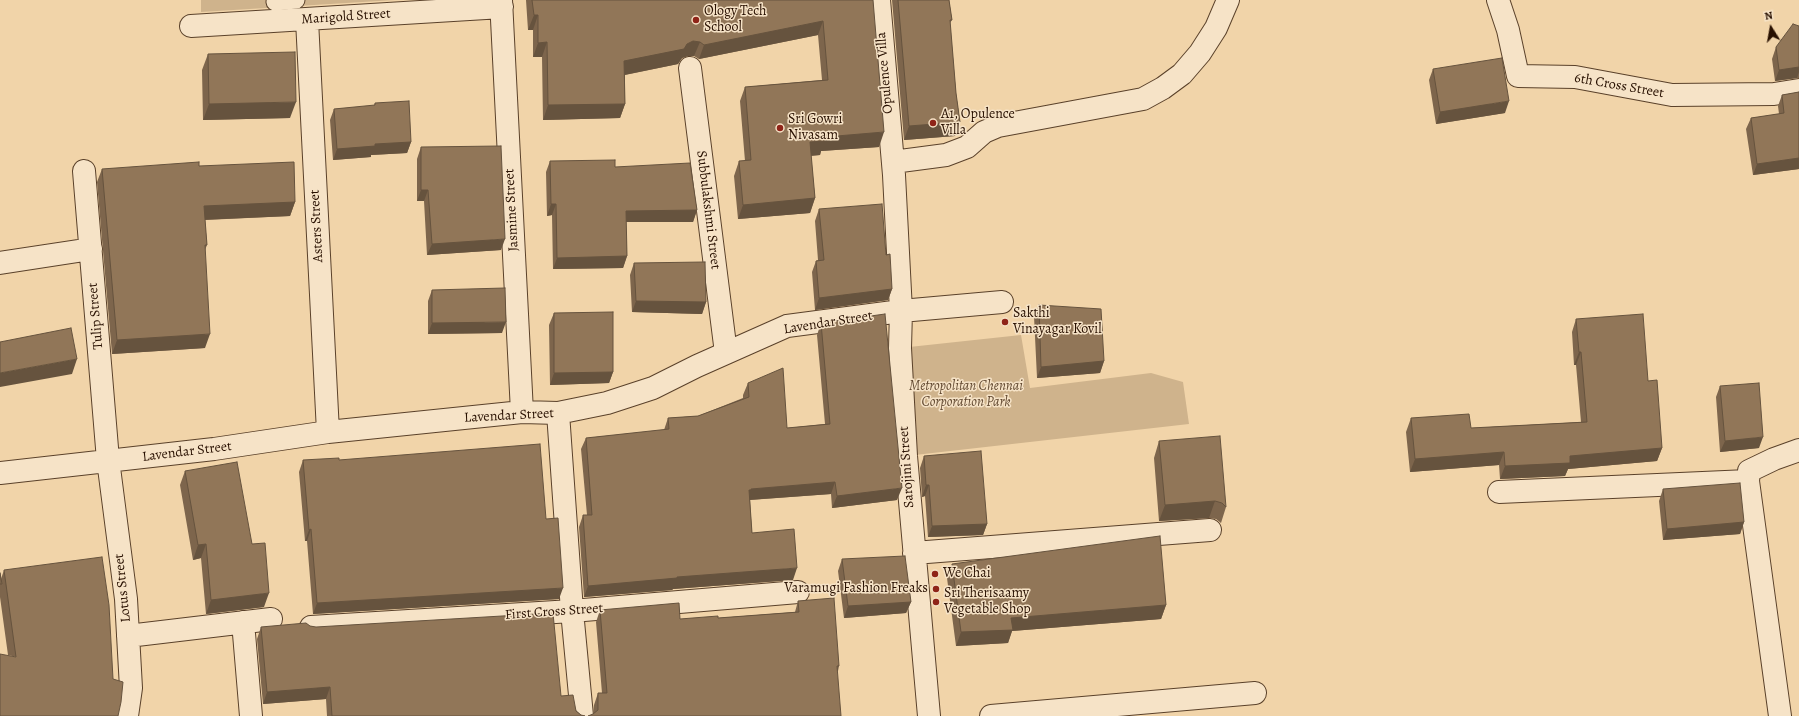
<!DOCTYPE html>
<html>
<head>
<meta charset="utf-8">
<style>
  body { margin:0 }
  #map { position:relative; width:1799px; height:716px; overflow:hidden; background:#f1d4a9; font-family:Alegreya,serif }
  canvas { display:block }
  .north { position:absolute; left:1751px; top:8px; width:40px; height:40px; -webkit-text-stroke:3px #f6e3c7; paint-order:stroke; rotate:349deg; font-size:11px; font-weight:700; line-height:16px; text-align:center; color:#281000 }
  .north::after { content:''; display:block; margin:auto; width:14px; height:18px; background:#281000; clip-path:polygon(50% 0,100% 100%,50% 72%,0 100%) }
</style>
</head>
<body>
<div id="map">
<canvas width="1799" height="716"></canvas>
<div class="north">N</div>
</div>
<script>
const ctx = document.querySelector('canvas').getContext('2d');
ctx.lineJoin = 'round';
function fillPath(path, color) { ctx.fillStyle = color; ctx.fill(path, 'evenodd'); }
const poly = rows => new Path2D(rows.map(r => 'M' + r).join(''));
function stroke(path, color, width, dash) { ctx.strokeStyle = color; ctx.lineWidth = width; ctx.lineCap = dash ? 'butt' : 'round'; ctx.setLineDash(dash || []); ctx.stroke(path); }
function label(font, color, halo, rows, align = 'center') {
  ctx.font = font + ' Alegreya,serif'; ctx.lineWidth = 3; ctx.setLineDash([]); ctx.textBaseline = 'middle'; ctx.strokeStyle = halo; ctx.fillStyle = color; for (const [text, x, y, turn = 0] of rows) {
    ctx.save(); ctx.translate(x, y); ctx.rotate((+turn || 0) * Math.PI / 180); ctx.textAlign = isNaN(turn) ? turn : align; if (halo) ctx.strokeText(text, 0, 0); ctx.fillText(text, 0, 0); ctx.restore();
  }
}
const green = poly([
  [201,0,395,0,201,12],
  [1021,335,1030,388,1151,373,1183,382,1189,424,906,456,900,348]
]);
const lane = poly([
  [275,2,296,0]
]);
const street = poly([
  [501,0,522,412],
  [879,0,894,175,901,311,900,348,906,456,929,716],
  [1498,0,1508,30,1518,76,1575,77,1672,95,1774,94,1799,90],
  [307,20,328,432],
  [191,26,502,7],
  [690,68,726,353],
  [893,162,946,155,967,147,984,132,998,126,1143,99,1163,88,1182,74,1200,53,1216,28,1228,0],
  [84,171,108,460,126,599,131,688,127,716],
  [0,263,91,249],
  [558,413,572,611,582,716],
  [0,473,214,449,328,432,522,412,558,413,607,403,653,388,697,366,787,326,901,311,1002,302],
  [1499,492,1748,481],
  [914,553,1210,530],
  [243,622,251,716],
  [311,627,572,611,798,592],
  [128,636,271,619],
  [991,716,1255,693],
  [1780,716,1748,481,1749,471,1774,459,1799,450]
]);
const wall = poly([
  [526,0,873,0,879,147,821,151,820,155,811,156,815,198,810,213,738,219,734,176,739,161,745,161,740,101,745,87,822,80,818,35,699,59,694,56,688,56,682,58,678,64,625,75,625,104,620,118,543,120,542,57,533,57,533,30,528,30],
  [892,0,949,0,952,20,950,23,956,93,960,122,955,136,904,140],
  [1799,26,1799,78,1797,78,1775,81,1772,59,1776,47],
  [208,54,290,118,203,120,202,70],
  [1433,69,1505,113,1436,124,1429,80],
  [1799,92,1799,169,1753,175,1746,129,1751,118,1779,114,1778,106,1782,95],
  [375,103,411,142,407,153,371,155,371,157,333,160,330,120,334,109,374,106],
  [421,147,501,250,427,255,424,201,417,201,417,159],
  [550,161,615,167,697,210,693,222,626,222,627,256,623,268,553,269,552,215,547,216,546,172],
  [199,166,295,202,290,216,205,220,207,245,205,250,205,348,112,354,97,182,102,169],
  [819,209,886,255,892,289,888,300,815,310,812,272,816,261,818,260,815,221],
  [634,263,706,302,702,314,632,312,630,275],
  [432,290,502,333,428,334,428,301],
  [1039,305,1104,361,1100,373,1037,378,1034,316],
  [554,313,613,372,609,383,550,385,549,325],
  [1576,319,1648,381,1662,448,1657,461,1568,469,1565,476,1500,479,1499,465,1410,472,1406,432,1411,418,1471,428,1581,422,1576,365,1574,365,1572,332],
  [821,323,897,500,832,508,831,494,750,500,752,533,793,580,673,589,672,590,584,597,579,527,583,515,587,515,581,449,586,438,664,430,668,418,698,416,743,398,743,395,748,383,787,428,825,424,817,335],
  [1720,386,1759,448,1720,452,1716,397],
  [1159,441,1226,507,1221,523,1216,519,1209,518,1159,521,1154,458],
  [924,456,987,524,983,535,928,537,925,496,922,497,920,468],
  [303,460,339,460,546,519,559,599,313,614,307,541,305,541,299,472],
  [185,471,252,544,264,607,206,614,201,558,193,560,180,485],
  [1663,489,1744,522,1740,534,1663,540,1659,501],
  [842,559,911,602,906,613,844,618,838,571],
  [952,564,1166,605,1161,619,1012,631,1008,643,956,646,947,578],
  [4,570,113,679,8,655,0,597,0,573,1,579],
  [798,601,839,666,838,671,593,714,594,705,598,693,602,693,596,622,600,610,680,619,718,618,795,612],
  [310,626,561,696,581,715,585,716,327,716,326,699,263,704,257,639,261,627]
]);
const shadedWall = poly([
  [534,15,538,15,533,30,528,30],
  [823,21,818,35,699,59,704,45],
  [693,41,700,42,694,56,688,56,682,58,678,64,619,76,624,61,687,44],
  [547,42,542,57,533,57,538,43],
  [1799,67,1799,72,1797,78,1775,81,1779,70],
  [1509,101,1505,113,1436,124,1440,112],
  [296,102,290,118,203,120,209,104],
  [625,104,620,118,543,120,548,105],
  [960,122,955,136,904,140,909,126],
  [884,132,879,147,821,151,820,155,805,156,810,142,825,137],
  [411,142,407,153,371,155,371,157,333,160,337,149,375,144],
  [1799,158,1799,169,1753,175,1757,164],
  [421,190,428,190,424,201,417,201],
  [815,198,810,213,738,219,743,205],
  [295,202,290,216,199,220,204,206],
  [551,204,556,204,552,215,547,216],
  [697,210,693,222,622,222,626,211],
  [505,239,501,250,427,255,432,244],
  [627,256,623,268,553,269,557,258],
  [892,289,888,300,815,310,819,298],
  [636,301,706,302,702,314,632,312],
  [506,322,502,333,428,334,432,323],
  [210,334,205,348,112,354,117,340],
  [1579,352,1581,352,1576,365,1574,365],
  [77,359,72,374,0,387,0,373],
  [1104,361,1100,373,1037,378,1041,367],
  [613,372,609,383,550,385,554,373],
  [1763,437,1759,448,1720,452,1725,441],
  [1662,448,1657,461,1568,469,1565,476,1500,479,1505,466,1570,456],
  [1504,452,1499,465,1410,472,1415,459],
  [835,482,831,494,748,500,749,490,751,489],
  [926,485,929,485,925,496,922,497],
  [902,488,897,500,832,508,837,496],
  [1215,501,1209,518,1159,521,1165,505],
  [1744,522,1740,534,1663,540,1667,529],
  [987,524,983,535,928,537,932,526],
  [311,529,307,541,305,541,309,530],
  [206,544,201,558,193,560,198,545],
  [797,568,793,580,673,589,672,590,584,597,588,586,677,577],
  [563,588,559,599,313,614,317,603],
  [269,593,264,607,206,614,211,600],
  [911,602,906,613,844,618,848,606],
  [1166,605,1161,619,1012,631,1008,643,956,646,961,632,1011,618],
  [330,687,326,699,263,704,267,692]
]);
const building = poly([
  [532,0,873,0,884,132,825,137,825,141,810,142,815,198,743,205,739,161,751,160,745,87,828,80,823,21,704,45,700,42,693,41,687,44,684,49,624,61,625,104,548,105,547,42,538,43,538,15,534,15,532,0],
  [898,0,949,0,952,20,950,20,956,93,960,122,909,126,898,0],
  [1793,24,1799,26,1799,67,1779,70,1776,47,1793,24],
  [295,52,296,102,209,104,208,54,295,52],
  [1502,58,1509,101,1440,112,1433,69,1502,58],
  [1799,92,1799,158,1757,164,1751,118,1784,113,1782,95,1799,92],
  [409,101,411,142,375,144,375,146,337,149,334,109,375,105,375,103,409,101],
  [501,146,505,239,432,244,428,190,421,190,421,147,501,146],
  [615,160,615,167,690,163,697,210,626,211,627,256,557,258,556,204,551,204,550,161,615,160],
  [199,162,199,166,294,162,295,202,204,206,207,245,205,245,210,334,117,340,102,169,199,162],
  [882,204,886,255,890,254,892,289,819,298,816,261,824,260,819,209,882,204],
  [705,262,706,302,636,301,634,263,705,262],
  [505,288,506,322,432,323,432,290,505,288],
  [1039,305,1101,309,1104,361,1041,367,1039,305],
  [613,312,613,372,554,373,554,313,613,312],
  [885,314,902,488,837,496,835,482,751,489,751,490,749,490,752,533,794,529,797,568,677,577,677,578,588,586,583,515,592,515,586,438,669,429,668,418,698,416,749,397,748,383,783,368,787,428,830,424,821,323,885,314],
  [1643,314,1648,381,1657,380,1662,448,1570,456,1570,463,1505,466,1504,452,1415,459,1411,418,1469,414,1471,428,1587,422,1581,352,1579,352,1576,319,1643,314],
  [71,328,77,359,0,373,0,342,71,328],
  [1759,383,1763,437,1725,441,1720,386,1759,383],
  [1220,436,1226,507,1222,503,1215,501,1165,505,1159,441,1220,436],
  [540,444,546,519,558,518,563,588,317,603,311,529,309,530,303,460,339,458,339,460,540,444],
  [981,451,987,524,932,526,929,485,926,485,924,456,981,451],
  [237,462,252,544,265,543,269,593,211,600,206,544,198,545,185,471,237,462],
  [1740,483,1744,522,1667,529,1663,489,1740,483],
  [1160,536,1166,605,1011,618,1013,630,961,632,952,564,1160,536],
  [905,556,911,602,848,606,842,559,905,556],
  [102,557,109,605,113,679,123,682,121,702,118,716,0,716,0,654,16,657,4,570,102,557],
  [0,573,2,584,0,584,0,573],
  [834,598,839,666,837,666,841,716,588,716,593,714,598,710,598,693,607,693,600,610,679,603,680,619,718,616,718,618,799,612,798,601,834,598],
  [553,613,561,696,573,695,576,711,581,715,585,716,332,716,330,687,267,692,261,627,306,623,310,626,316,627,553,613]
]);
const markers = [
  [696,20,4,"#8f2418"],
  [933,123,4,"#8f2418"],
  [780,128,4,"#8f2418"],
  [1005,322,4,"#8f2418"],
  [935,574,4,"#8f2418"],
  [936,589,4,"#8f2418"],
  [936,602,4,"#8f2418"]
];
const poiNames = [
  ["Ology Tech",704,12],
  ["School",704,28],
  ["A1, Opulence",941,115],
  ["Villa",941,131],
  ["Sri Gowri",788,120],
  ["Nivasam",788,136],
  ["Sakthi",1013,314],
  ["Vinayagar Kovil",1013,330],
  ["We Chai",943,574],
  ["Varamugi Fashion Freaks",928,589,"right"],
  ["Sri Therisaamy",944,594],
  ["Vegetable Shop",944,610]
];
const streetNames = [
  ["Marigold Street",346,17,-4],
  ["Opulence Villa",885,73,-95],
  ["6th Cross Street",1619,86,10],
  ["Jasmine Street",512,210,-93],
  ["Subbulakshmi Street",708,210,83],
  ["Asters Street",317,226,-93],
  ["Tulip Street",96,316,-95],
  ["Lavendar Street",828,323,-9],
  ["Lavendar Street",509,416,-3],
  ["Lavendar Street",187,452,-7],
  ["Sarojini Street",907,467,-94],
  ["Lotus Street",123,588,-96],
  ["First Cross Street",554,612,-4]
];
const parkNames = [
  ["Metropolitan Chennai",966,387],
  ["Corporation Park",966,403]
];
fillPath(green, '#cfb38c');
stroke(lane, '#5a412a', 19);
stroke(street, '#5a412a', 24);
stroke(lane, '#f6e3c7', 17);
stroke(street, '#f6e3c7', 22);
fillPath(wall, '#7d654c');
fillPath(shadedWall, '#66533e');
fillPath(building, '#917658');
stroke(building, '#66533e', 1);
for (const [x, y, r, color] of markers) { const dot = new Path2D(); dot.arc(x, y, r, 0, 2 * Math.PI); ctx.fillStyle = color; ctx.fill(dot); stroke(dot, '#f6e3c7', 1.5); }
label('14px', '#281000', '#f6e3c7', poiNames, 'left');
label('14px', '#281000', '#f6e3c7', streetNames);
label('italic 14px', '#624931', '#f6e3c7', parkNames);
</script>
</body>
</html>
